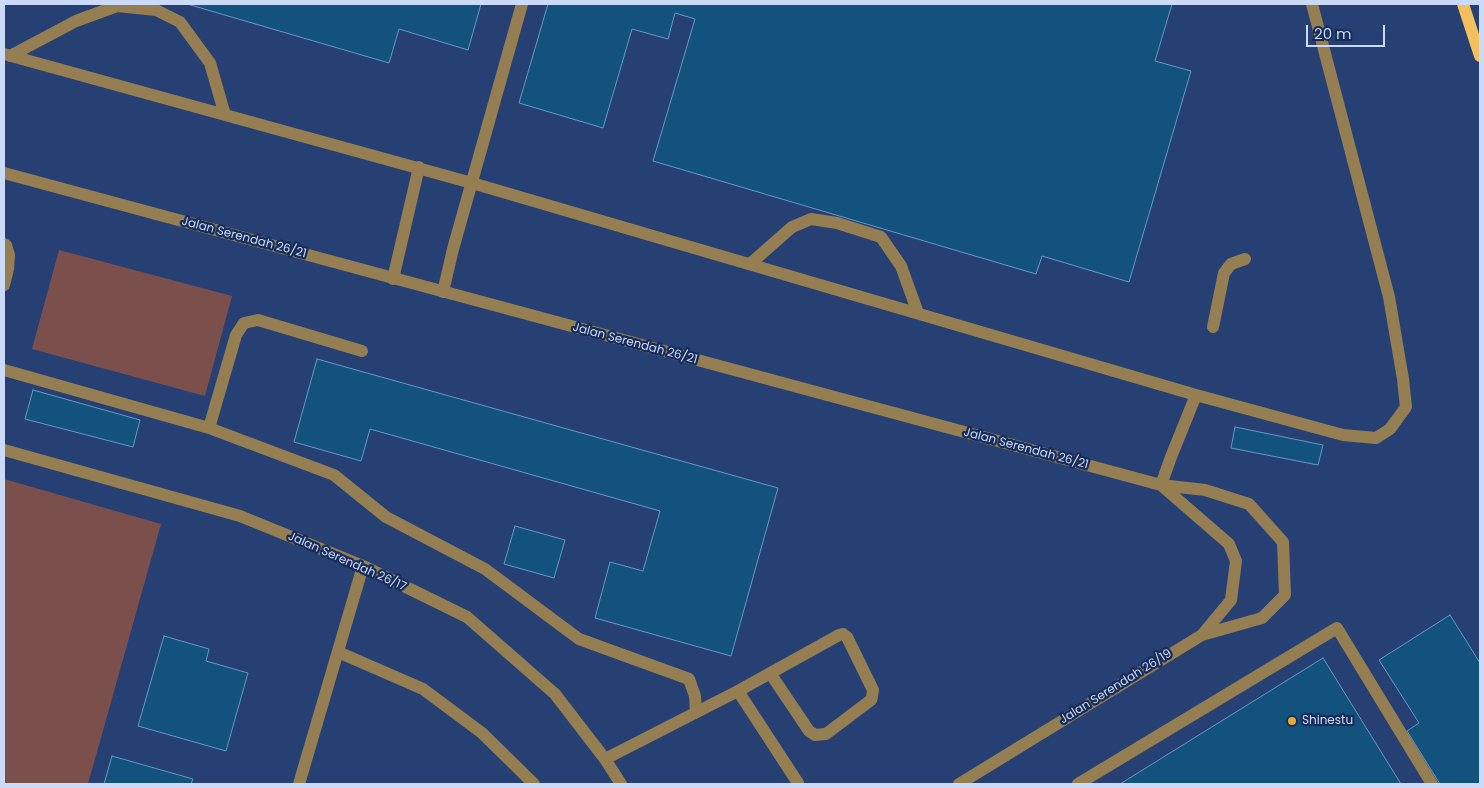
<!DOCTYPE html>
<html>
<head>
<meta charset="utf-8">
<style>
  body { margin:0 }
  #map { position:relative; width:1484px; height:788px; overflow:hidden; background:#213764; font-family:Poppins,sans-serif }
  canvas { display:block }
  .frame { position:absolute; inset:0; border:5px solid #cbdaf6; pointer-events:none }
  .scale { position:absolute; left:1306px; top:25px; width:79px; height:22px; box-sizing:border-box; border:2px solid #cbdaf6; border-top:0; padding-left:6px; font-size:15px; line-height:18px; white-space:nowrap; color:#cbdaf6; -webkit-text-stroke:4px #172c59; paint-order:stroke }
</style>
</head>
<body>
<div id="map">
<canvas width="1484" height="788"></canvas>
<div class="frame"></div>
<div class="scale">20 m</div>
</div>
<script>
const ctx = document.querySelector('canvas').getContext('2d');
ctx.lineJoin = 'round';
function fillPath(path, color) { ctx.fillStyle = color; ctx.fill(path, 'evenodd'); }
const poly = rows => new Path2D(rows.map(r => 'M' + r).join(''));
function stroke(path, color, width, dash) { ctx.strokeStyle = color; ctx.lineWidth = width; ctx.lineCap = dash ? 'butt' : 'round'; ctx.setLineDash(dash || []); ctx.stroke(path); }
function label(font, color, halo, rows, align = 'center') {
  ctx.font = font + ' Poppins,sans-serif'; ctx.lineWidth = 4.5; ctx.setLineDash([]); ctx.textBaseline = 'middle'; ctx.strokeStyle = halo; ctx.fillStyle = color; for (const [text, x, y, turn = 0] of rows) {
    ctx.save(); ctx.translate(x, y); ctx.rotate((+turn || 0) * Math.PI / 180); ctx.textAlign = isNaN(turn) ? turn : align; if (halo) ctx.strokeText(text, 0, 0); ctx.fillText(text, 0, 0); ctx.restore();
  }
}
const built = poly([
  [4,4,1480,4,1480,784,4,784]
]);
const green = poly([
  [59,250,232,296,205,396,32,349],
  [4,479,161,524,88,784,4,784]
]);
const building = poly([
  [187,4,481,4,468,50,399,29,389,63,187,4],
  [548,4,1172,4,1155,61,1191,71,1129,282,1042,256,1036,274,653,161,695,19,675,13,668,39,632,29,603,128,519,103,548,4],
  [317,359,778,488,731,656,595,618,610,562,643,571,660,511,370,429,361,461,294,442,317,359],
  [33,390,140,420,133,447,25,419,33,390],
  [1235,427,1323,445,1318,465,1231,448,1235,427],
  [515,526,565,540,554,578,504,564,515,526],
  [1450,615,1480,663,1480,784,1440,784,1407,731,1419,723,1379,660,1450,615],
  [164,636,209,649,206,661,248,673,226,751,138,726,164,636],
  [1323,658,1401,784,1120,784,1323,658],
  [112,756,193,779,191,784,104,784,112,756]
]);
const minor = poly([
  [4,54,472,183,1196,395,1343,435,1376,438,1390,429,1406,407,1403,379,1389,297,1312,4],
  [10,56,76,21,117,6,156,10,180,22,210,63,225,115],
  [4,173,1161,485,1229,544,1236,561,1231,600,1202,635,959,784],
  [4,244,6,245,9,255,8,269,4,285],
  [750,264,792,227,811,219,837,223,881,237,901,266,918,313],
  [393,279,419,167],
  [443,292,453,249,522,4],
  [1213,327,1224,273,1231,264,1245,259],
  [4,370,209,428,334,475,386,517,485,569,579,639,689,679,695,696,696,712],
  [1196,395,1171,457,1161,485,1205,490,1249,504,1283,542,1285,595,1262,618,1202,635],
  [209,428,236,335,244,323,258,320,362,351],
  [4,450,240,516,363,566,467,617,555,694,605,759,621,784],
  [338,652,423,689,482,733,534,784],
  [738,691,798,783],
  [605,759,738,691,839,635,843,634,847,637,873,690,872,697,871,700,826,734,815,735,809,731,770,673],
  [299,784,363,566],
  [1078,784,1337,628,1432,784]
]);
const major = poly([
  [1463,4,1480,56]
]);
const markers = [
  [1292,721,5,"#e3ae35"]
];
const streetNames = [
  ["Jalan Serendah 26/21",244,238,15],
  ["Jalan Serendah 26/21",635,344,15],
  ["Jalan Serendah 26/21",1026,449,15],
  ["Jalan Serendah 26/17",347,562,24],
  ["Jalan Serendah 26/19",1116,687,-32]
];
const poiNames = [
  ["Shinestu",1302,721]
];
fillPath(built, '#274074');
fillPath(green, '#7b4f4c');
fillPath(building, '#13527c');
stroke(building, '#6499c3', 1);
stroke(minor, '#957e51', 12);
stroke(major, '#f2c15d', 12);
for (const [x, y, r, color] of markers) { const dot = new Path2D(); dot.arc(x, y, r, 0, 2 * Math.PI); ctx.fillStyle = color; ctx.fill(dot); stroke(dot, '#172c59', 2); }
label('12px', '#cbdaf6', '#172c59', streetNames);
label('12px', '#cbdaf6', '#172c59', poiNames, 'left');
</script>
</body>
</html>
